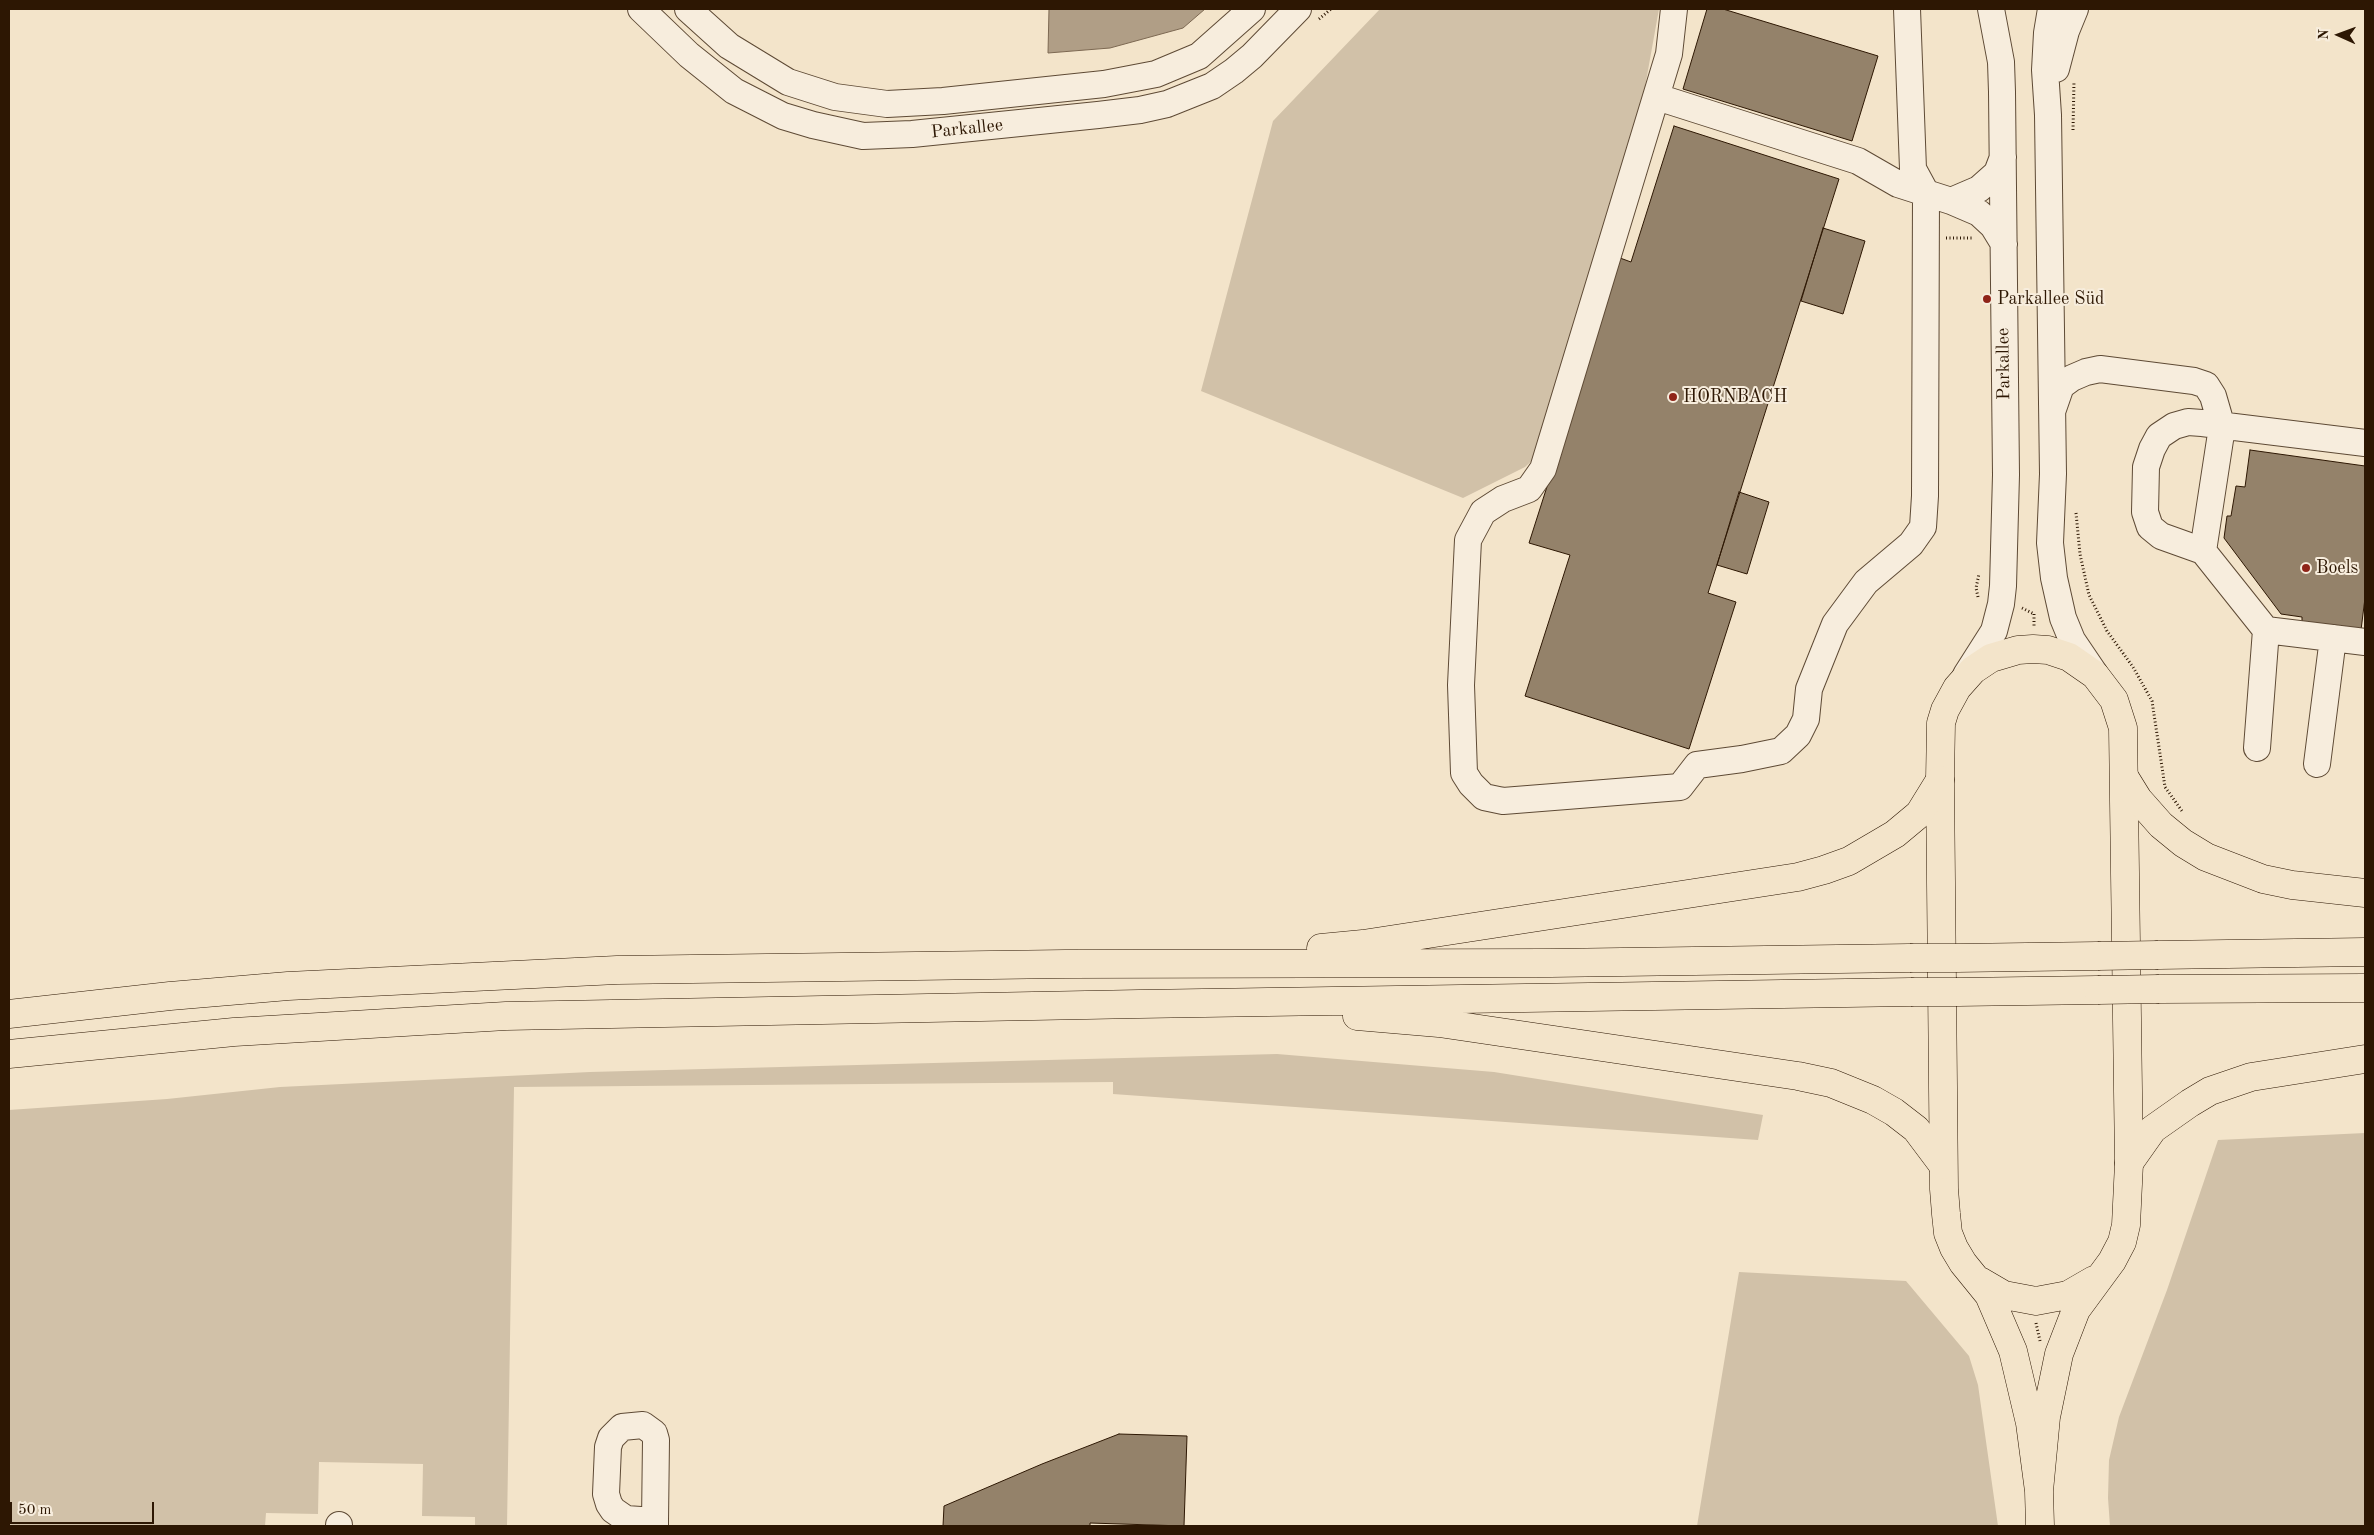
<!DOCTYPE html>
<html>
<head>
<meta charset="utf-8">
<style>
  body { margin:0 }
  #map { position:relative; width:2374px; height:1535px; overflow:hidden; background:#f3e4ca; font-family:"Old Standard TT",serif }
  canvas { display:block }
  .frame { position:absolute; inset:0; border:10px solid #2d1703; pointer-events:none }
  .north { position:absolute; left:2314px; top:10px; width:50px; height:50px; -webkit-text-stroke:4px #f7eddd; paint-order:stroke; rotate:272deg; font-size:14px; font-weight:700; line-height:20px; text-align:center; color:#2d1703 }
  .north::after { content:''; display:block; margin:auto; width:18px; height:22px; background:#2d1703; clip-path:polygon(50% 0,100% 100%,50% 72%,0 100%) }
  .scale { position:absolute; left:10px; top:1502px; width:144px; height:22px; box-sizing:border-box; border:2px solid #2d1703; border-top:0; padding-left:6px; font-size:15px; line-height:18px; white-space:nowrap; color:#2d1703; -webkit-text-stroke:4px #f7eddd; paint-order:stroke }
</style>
</head>
<body>
<div id="map">
<canvas width="2374" height="1535"></canvas>
<div class="frame"></div>
<div class="north">N</div>
<div class="scale">50 m</div>
</div>
<script>
const ctx = document.querySelector('canvas').getContext('2d');
ctx.lineJoin = 'round';
function fillPath(path, color) { ctx.fillStyle = color; ctx.fill(path, 'evenodd'); }
const poly = rows => new Path2D(rows.map(r => 'M' + r).join(''));
function stroke(path, color, width, dash) { ctx.strokeStyle = color; ctx.lineWidth = width; ctx.lineCap = dash ? 'butt' : 'round'; ctx.setLineDash(dash || []); ctx.stroke(path); }
function label(font, color, halo, rows, align = 'center') {
  ctx.font = font + ' "Old Standard TT",serif'; ctx.lineWidth = 4; ctx.setLineDash([]); ctx.textBaseline = 'middle'; ctx.strokeStyle = halo; ctx.fillStyle = color; for (const [text, x, y, turn = 0] of rows) {
    ctx.save(); ctx.translate(x, y); ctx.rotate((+turn || 0) * Math.PI / 180); ctx.textAlign = isNaN(turn) ? turn : align; if (halo) ctx.strokeText(text, 0, 0); ctx.fillText(text, 0, 0); ctx.restore();
  }
}
const green = poly([
  [1380,9,1659,9,1643,98,1537,456,1525,467,1463,498,1201,391,1273,121],
  [1277,1054,1494,1072,1763,1115,1758,1140,1113,1094,1113,1082,514,1087,507,1526,475,1526,475,1517,422,1516,423,1464,319,1462,318,1514,266,1513,265,1526,9,1526,9,1110,167,1099,280,1087,590,1072],
  [2365,1133,2365,1526,2110,1526,2108,1498,2109,1460,2119,1417,2167,1290,2218,1140],
  [1739,1272,1906,1281,1969,1356,1978,1385,1998,1526,1697,1526]
]);
const water = poly([
  [1049,9,1205,9,1183,28,1110,48,1048,53,1049,9]
]);
const building = poly([
  [1707,9,1723,9,1878,56,1852,141,1683,89,1707,9],
  [1674,126,1839,179,1708,593,1736,602,1689,749,1525,696,1570,555,1529,543,1620,258,1631,262,1674,126],
  [1823,228,1865,241,1843,314,1801,301,1823,228],
  [2250,450,2365,466,2365,598,2361,630,2302,622,2302,617,2281,614,2224,538,2227,516,2231,516,2236,486,2245,487,2250,450],
  [1739,492,1769,502,1747,574,1717,565,1739,492],
  [1119,1434,1187,1436,1184,1526,1090,1523,1090,1526,943,1526,944,1506,1042,1464,1119,1434]
]);
const path = poly([
  [1319,19,1331,9],
  [2073,130,2074,81],
  [1946,238,1973,238],
  [2076,513,2080,554,2089,595,2107,631,2133,667,2152,701,2165,787,2182,811],
  [1978,597,1976,588,1979,574],
  [2022,608,2034,614],
  [2034,614,2034,626],
  [2036,1323,2040,1341]
]);
const minor = poly([
  [641,9,689,55,734,91,783,116,813,125,863,136,912,134,1098,115,1140,110,1167,104,1212,86,1234,71,1252,56,1298,9],
  [688,9,729,46,788,82,835,97,887,104,943,101,1104,84,1156,74,1199,56,1252,9],
  [1674,9,1669,54,1543,469,1529,489,1503,499,1483,512,1468,540,1461,685,1464,773,1471,784,1484,797,1503,801,1680,787,1697,765,1742,759,1781,751,1798,735,1806,719,1809,689,1835,624,1866,582,1911,544,1923,527,1925,496,1926,193,1913,169,1907,9],
  [2051,9,2047,33,2045,70,2048,115,2053,474,2050,543,2054,578,2063,618,2072,640,2095,674],
  [2056,69,2066,31,2075,9],
  [1657,97,1858,161,1898,184,1951,201,1979,213,1993,226,2004,244],
  [1951,201,1979,189,1997,173,2003,157],
  [2053,409,2061,386,2072,378,2086,372,2100,369,2194,381,2206,385,2213,396,2222,427,2203,551,2266,630,2365,642],
  [2203,551,2161,536,2150,527,2145,512,2146,467,2152,449,2159,436,2174,426,2188,422,2202,423,2365,443],
  [1966,675,1994,631,2001,604,2003,586,2006,475,2002,92,2001,62,1991,9],
  [2257,748,2266,630],
  [2317,764,2333,638],
  [339,1526,339,1525],
  [655,1526,655,1521,656,1440,654,1433,643,1425,622,1427,611,1438,608,1447,606,1494,609,1504,613,1510,626,1519,655,1521]
]);
const major = poly([
  [1980,1281,2004,1295,2036,1301,2068,1295,2094,1280],
  [2039,1491,2046,1417,2059,1354,2076,1310,2112,1261,2122,1242,2126,1225,2129,1163,2123,728,2114,700,2095,675,2069,657,2048,650,2033,649,2018,650,1991,658,1973,670,1957,688,1945,710,1941,723,1940,780,1944,1189,1946,1214,1948,1233,1954,1248,1963,1263,1989,1295,2013,1351,2030,1423,2039,1491,2040,1526]
]);
const highway = poly([
  [2125,778,2138,799,2161,825,2183,843,2206,857,2263,879,2292,885,2365,893],
  [1321,948,1363,944,1798,877,1824,870,1849,861,1895,834,1919,814,1940,780],
  [2158,955,2365,952],
  [1956,958,2098,956],
  [2159,989,2365,988],
  [1957,992,2098,990],
  [9,1014,170,996,288,986,617,970,1065,964,1550,963,1910,958],
  [1357,1016,1439,1023,1798,1076,1831,1083,1873,1100,1894,1112,1916,1129,1943,1165],
  [9,1054,234,1032,506,1016,1139,1004,1911,992],
  [2129,1163,2153,1129,2190,1103,2210,1091,2251,1077,2365,1059]
]);
const highwayBridge = poly([
  [2098,956,2158,955],
  [1910,958,1956,958],
  [2098,990,2159,989],
  [1911,992,1957,992]
]);
const markers = [
  [1987,299,5,"#8f2418"],
  [1673,397,5,"#8f2418"],
  [2306,568,5,"#8f2418"]
];
const streetNames = [
  ["Parkallee",967,129,-6],
  ["Parkallee",2004,364,-91]
];
const poiNames = [
  ["Parkallee Süd",1997,299],
  ["HORNBACH",1683,397],
  ["Boels",2316,568]
];
fillPath(green, '#d1c1a8');
fillPath(water, '#b09e86');
stroke(water, '#7c6852', 1);
fillPath(building, '#94826a');
stroke(building, '#2d1703', 1);
stroke(minor, '#5e4a35', 28);
stroke(major, '#2d1703', 29);
stroke(highway, '#2d1703', 29);
stroke(path, '#2d1703', 3, [1, 2.5]);
stroke(minor, '#f7eddd', 26);
stroke(major, '#f3e4ca', 28);
stroke(highway, '#f3e4ca', 28);
stroke(highwayBridge, '#2d1703', 29, []);
stroke(highwayBridge, '#f3e4ca', 28);
for (const [x, y, r, color] of markers) { const dot = new Path2D(); dot.arc(x, y, r, 0, 2 * Math.PI); ctx.fillStyle = color; ctx.fill(dot); stroke(dot, '#f7eddd', 2); }
label('18px', '#2d1703', '#f7eddd', streetNames);
label('18px', '#2d1703', '#f7eddd', poiNames, 'left');
</script>
</body>
</html>
